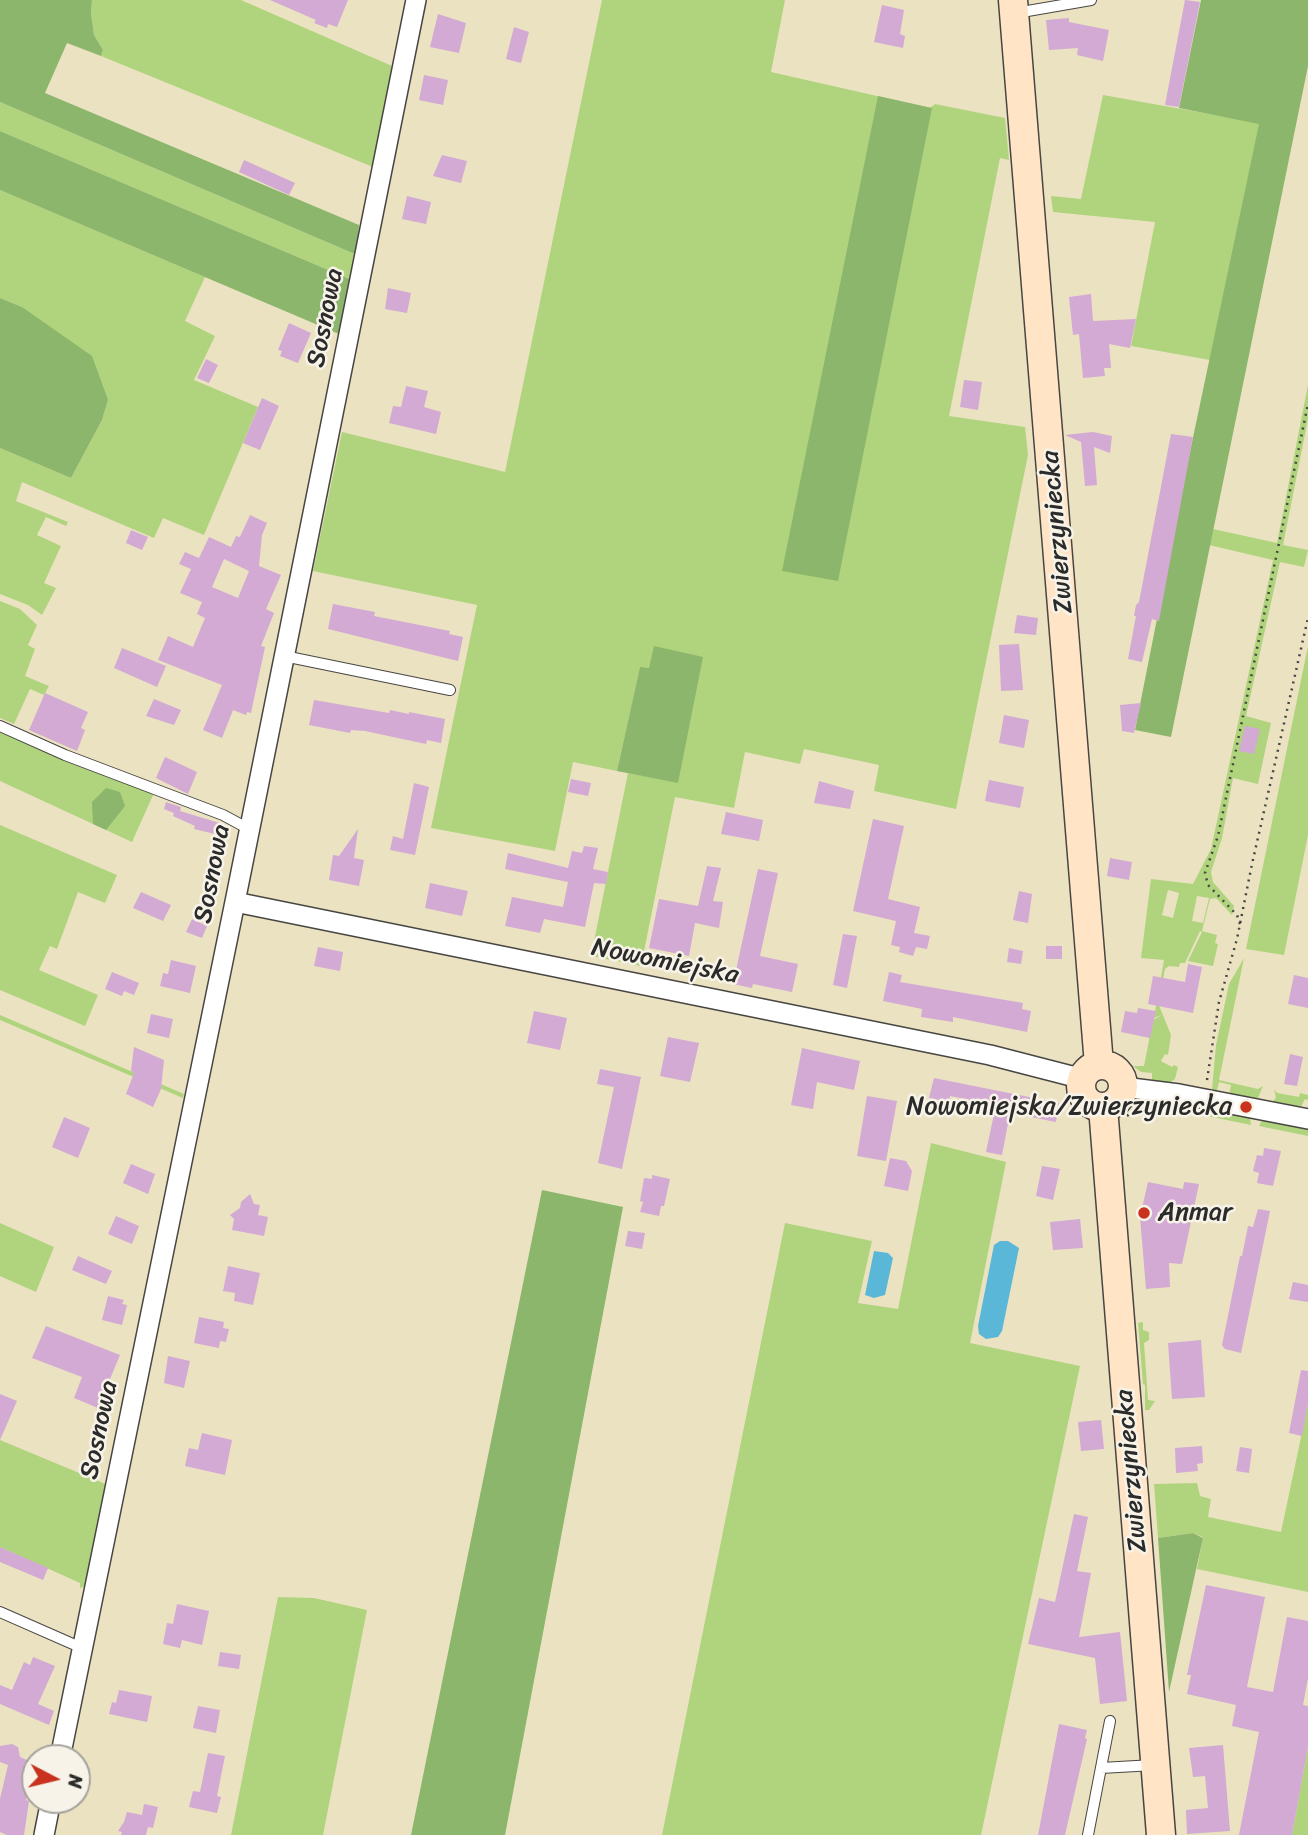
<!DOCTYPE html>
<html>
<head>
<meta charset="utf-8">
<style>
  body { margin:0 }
  #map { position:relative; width:1308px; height:1835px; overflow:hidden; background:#ebe2c2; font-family:Sriracha,sans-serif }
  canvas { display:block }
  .north { position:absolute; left:21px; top:1744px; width:70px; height:70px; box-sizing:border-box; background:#f7f3e8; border:2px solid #a5a39c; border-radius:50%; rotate:97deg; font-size:19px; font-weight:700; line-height:28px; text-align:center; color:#2b2b2b }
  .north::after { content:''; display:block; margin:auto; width:24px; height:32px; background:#c8321e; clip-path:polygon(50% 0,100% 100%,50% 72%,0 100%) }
</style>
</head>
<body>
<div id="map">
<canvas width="1308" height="1835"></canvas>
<div class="north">N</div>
</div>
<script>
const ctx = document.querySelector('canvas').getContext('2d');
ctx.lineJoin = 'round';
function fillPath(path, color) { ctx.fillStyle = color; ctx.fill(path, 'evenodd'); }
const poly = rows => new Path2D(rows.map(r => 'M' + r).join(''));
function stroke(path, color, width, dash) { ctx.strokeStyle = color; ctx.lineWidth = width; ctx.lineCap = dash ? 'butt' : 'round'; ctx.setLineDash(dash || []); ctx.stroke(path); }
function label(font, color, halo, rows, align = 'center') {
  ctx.font = font + ' Sriracha,sans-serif'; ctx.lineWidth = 5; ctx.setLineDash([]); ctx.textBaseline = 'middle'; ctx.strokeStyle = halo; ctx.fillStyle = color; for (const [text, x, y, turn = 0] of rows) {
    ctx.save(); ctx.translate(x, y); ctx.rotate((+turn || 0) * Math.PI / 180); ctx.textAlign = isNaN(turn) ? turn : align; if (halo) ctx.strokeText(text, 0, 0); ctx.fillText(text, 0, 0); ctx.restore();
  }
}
const green = poly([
  [92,0,241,0,392,66,373,167,101,56,103,50,94,35,91,13],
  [602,0,785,0,771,72,930,108,935,104,1005,118,1009,160,1000,158,949,416,1025,427,1028,455,956,809,874,791,879,765,804,749,800,764,745,752,734,808,675,797,641,966,591,956,628,773,678,782,649,669,640,668,617,771,573,762,555,851,431,828,477,605,313,571,342,432,505,472],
  [1103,95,1260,123,1210,360,1131,346,1155,222,1053,212,1051,196,1081,199],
  [0,102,357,255,352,280,0,131],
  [0,190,205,277,185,321,215,336,194,380,258,407,204,535,163,518,154,538,22,482,16,501,68,522,66,526,46,517,37,535,61,546,44,583,56,588,42,615,28,605,0,594,0,448,71,478,102,420,108,400,22,307,0,298],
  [1308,385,1308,419,1283,545,1308,550,1304,567,1280,562,1246,716,1271,723,1258,784,1233,778,1222,838,1211,872,1213,882,1234,906,1232,915,1216,898,1210,899,1202,931,1217,935,1215,943,1218,944,1213,966,1188,961,1202,932,1200,931,1185,963,1180,963,1179,967,1169,966,1165,969,1158,1003,1171,1035,1168,1055,1165,1054,1161,1061,1172,1067,1174,1065,1178,1067,1175,1079,1168,1084,1152,1082,1152,1073,1141,1072,1133,1066,1144,1066,1153,1020,1162,1015,1154,1018,1164,960,1141,958,1151,879,1193,884,1211,849,1273,560,1209,545,1213,529,1277,543],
  [1168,890,1179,893,1173,918,1162,915],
  [1197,896,1209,898,1203,923,1192,921],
  [0,601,20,609,37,625,28,645,35,649,25,676,49,686,44,695,30,689,14,724,0,718],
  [1308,646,1308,835,1284,955,1246,949],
  [0,732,62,759,154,793,132,842,0,781],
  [0,825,117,875,105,903,78,892,57,949,50,946,39,970,98,995,85,1026,0,990],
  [1244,958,1219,1080,1258,1089,1263,1086,1256,1103,1229,1097,1231,1085,1219,1082,1216,1094,1212,1090,1216,1045,1229,984],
  [0,1015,184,1094,183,1098,0,1020],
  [1274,1089,1277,1093,1299,1097,1300,1093,1308,1095,1308,1100,1305,1099,1299,1111,1272,1102,1276,1098],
  [1148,1101,1188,1106,1190,1113,1153,1105,1134,1114],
  [1205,1109,1250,1118,1251,1125,1202,1115,1200,1114],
  [1262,1120,1308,1130,1308,1136,1259,1126],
  [931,1143,1006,1162,970,1343,1080,1366,981,1835,662,1835,785,1223,872,1241,858,1303,898,1309],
  [0,1223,54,1247,36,1292,0,1276],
  [1143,1322,1143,1330,1149,1332,1149,1340,1144,1343,1148,1400,1155,1401,1149,1410,1145,1410,1145,1385,1143,1384,1138,1323],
  [1308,1404,1308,1592,1197,1569,1203,1537,1193,1533,1158,1538,1154,1484,1197,1483,1200,1496,1211,1499,1208,1517,1281,1532],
  [0,1440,108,1485,88,1585,80,1588,80,1583,0,1547],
  [278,1597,314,1598,367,1610,323,1835,231,1835],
  [1308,1747,1308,1835,1292,1835]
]);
const forest = poly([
  [0,0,92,0,91,13,94,35,103,50,101,56,67,43,45,93,359,225,357,255,0,102],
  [1201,0,1308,0,1308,66,1171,737,1135,730,1191,447,1259,124,1179,108],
  [878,96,932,108,838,581,782,571],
  [0,131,352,280,339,334,0,190],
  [0,298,22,307,92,356,108,400,102,420,71,478,0,448],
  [654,646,703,657,678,783,617,771,640,667,649,668],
  [106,788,120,792,125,806,106,830,93,824,92,802],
  [542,1190,623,1207,505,1835,411,1835],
  [1193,1533,1203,1538,1169,1692,1158,1538]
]);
const water = poly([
  [1000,1241,1008,1241,1019,1248,1002,1331,998,1337,986,1339,979,1334,978,1326,994,1245],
  [874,1251,888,1253,893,1258,885,1295,874,1298,865,1295]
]);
const building = poly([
  [270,0,348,0,337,27,328,24,327,28,314,23,316,20],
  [1185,0,1200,2,1179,107,1165,105],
  [882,5,904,10,900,34,905,36,903,48,874,42],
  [438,14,466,23,459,53,430,47],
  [1069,18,1069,22,1109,30,1103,61,1077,55,1078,48,1049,50,1046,20],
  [514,27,529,32,521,63,506,59],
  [424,75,448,80,443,105,419,100],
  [442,155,467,161,461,183,433,176],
  [244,160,295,183,289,195,239,172],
  [407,196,431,202,426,224,402,219],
  [388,288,411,293,407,313,385,309],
  [1091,294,1093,321,1136,319,1130,348,1109,344,1111,368,1104,368,1105,376,1083,378,1079,334,1073,335,1069,297],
  [289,323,311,333,298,363,280,356,282,351,278,350],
  [206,359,218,365,209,383,197,378],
  [964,380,982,382,978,410,960,407],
  [406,386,428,391,424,407,441,412,436,434,389,423,393,406,401,407],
  [262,398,279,406,260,450,243,443],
  [1093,432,1112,436,1110,453,1094,447,1097,485,1085,486,1081,442,1065,435],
  [1171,434,1193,437,1159,621,1152,619,1142,662,1128,659,1136,616,1134,616,1136,605,1139,602],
  [250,515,267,523,262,535,259,566,281,575,266,609,274,613,261,646,265,647,251,713,247,712,246,715,233,710,222,738,203,730,222,685,158,660,168,636,193,647,205,618,197,614,202,602,180,593,191,569,179,564,185,552,199,558,209,537,231,547,236,536,240,537],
  [224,559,249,571,238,598,212,587],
  [131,530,148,537,142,550,126,543],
  [333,604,375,612,374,616,450,631,449,634,463,637,458,661,328,629],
  [1017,615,1038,618,1036,635,1014,633],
  [1019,644,1023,690,1001,691,999,645],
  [122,648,166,666,157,687,114,668],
  [45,693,88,712,81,728,85,730,77,751,29,730],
  [154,699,181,710,174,725,146,716],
  [314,700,389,713,390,710,409,714,409,712,445,719,441,743,427,740,426,744,365,731,351,730,350,733,309,725],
  [1141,703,1134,733,1122,731,1120,705],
  [1004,715,1029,720,1024,748,999,743],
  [1245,726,1260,729,1254,754,1239,751],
  [165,757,197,772,188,794,156,778],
  [571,779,591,783,588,796,568,792],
  [989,780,1024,787,1020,808,985,801],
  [819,781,854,791,850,809,814,803],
  [414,783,429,787,415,855,390,850,393,836,403,839],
  [166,802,181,807,180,811,226,825,223,836,194,829,195,826,173,816,174,813,164,809],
  [726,812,763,820,759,841,721,834],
  [873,819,904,826,888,899,920,907,914,933,930,936,927,949,916,947,913,956,899,952,900,947,891,945,896,921,853,911],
  [358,829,354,858,364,860,359,886,329,880,333,855,339,856],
  [584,846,598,848,593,869,608,872,606,884,594,883,585,927,544,919,540,933,505,926,512,897,563,907,568,882,505,869,508,853,568,868,572,851,582,853],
  [1110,858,1132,862,1129,880,1107,876],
  [707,866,721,868,713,901,723,902,719,928,695,923,689,956,649,948,659,899,698,906],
  [758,869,778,873,760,956,798,964,792,992,753,984,752,988,733,984],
  [430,883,468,891,462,916,425,908],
  [1019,891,1032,894,1028,923,1013,920],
  [141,892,171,905,163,921,133,908],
  [192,919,207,926,202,938,186,932],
  [843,934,857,936,847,988,833,985],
  [1046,946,1062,946,1062,959,1046,959],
  [318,947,343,952,340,971,314,966],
  [1009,948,1023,951,1021,964,1007,962],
  [171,960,196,966,190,993,160,986,163,973,168,974],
  [1188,964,1202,967,1193,1013,1148,1004,1153,976,1185,982],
  [112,972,139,983,134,995,124,991,122,996,105,989],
  [889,972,902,975,900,982,1023,1003,1022,1009,1031,1011,1027,1032,953,1017,953,1022,921,1017,922,1009,883,1001],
  [1294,975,1308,978,1308,1008,1288,1004],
  [1138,1008,1156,1011,1150,1038,1121,1032,1125,1011,1137,1013],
  [534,1011,567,1018,560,1050,527,1043],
  [151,1014,173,1019,169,1038,147,1033],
  [668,1037,699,1043,690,1082,660,1076],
  [134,1047,164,1060,161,1089,153,1107,126,1094,134,1073,131,1071],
  [802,1048,860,1061,854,1090,817,1082,813,1109,791,1105],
  [1290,1054,1303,1057,1297,1086,1284,1084],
  [600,1069,641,1077,622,1169,598,1163,614,1087,597,1084],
  [934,1078,1059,1103,1056,1122,1010,1113,1002,1155,986,1152,994,1114,974,1111,976,1101,950,1096,949,1102,929,1098],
  [867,1096,897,1101,886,1161,857,1156],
  [64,1117,90,1128,78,1158,52,1147],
  [1264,1148,1281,1151,1273,1186,1257,1183,1259,1173,1253,1171,1257,1155,1263,1156],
  [890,1158,906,1161,912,1171,908,1191,884,1186],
  [131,1164,155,1174,148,1194,123,1183],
  [1042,1166,1060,1169,1053,1200,1036,1196],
  [652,1175,670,1179,664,1206,661,1206,659,1216,640,1212,643,1202,640,1201,644,1178,652,1179],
  [1148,1182,1183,1189,1184,1182,1199,1184,1182,1264,1169,1263,1170,1287,1146,1289,1140,1217],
  [250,1194,254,1204,260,1205,258,1215,268,1217,264,1236,232,1230,234,1219,230,1215,240,1208,241,1202],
  [1258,1209,1270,1211,1241,1353,1225,1349,1222,1345,1240,1256,1242,1256,1248,1226,1253,1227],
  [116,1216,139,1226,132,1244,108,1234],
  [1080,1219,1083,1248,1053,1250,1050,1222],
  [628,1231,645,1233,642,1249,625,1246],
  [78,1256,112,1271,106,1284,72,1270],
  [228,1266,260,1273,253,1305,234,1301,235,1293,223,1291],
  [1293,1282,1308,1285,1308,1302,1289,1299],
  [108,1296,124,1300,122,1304,127,1305,122,1325,102,1320],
  [199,1317,224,1322,223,1328,229,1329,226,1342,220,1341,219,1348,194,1343],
  [46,1326,120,1355,98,1408,74,1398,82,1377,32,1358],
  [1201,1340,1205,1397,1172,1399,1168,1343],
  [168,1356,190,1361,184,1388,164,1383],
  [1301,1370,1308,1371,1308,1404,1302,1436,1289,1433],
  [0,1394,17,1401,0,1440],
  [1101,1420,1104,1449,1081,1451,1078,1422],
  [202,1433,232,1440,225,1475,185,1466,189,1448,198,1450],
  [1202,1446,1203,1463,1197,1464,1198,1471,1176,1473,1175,1448],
  [1240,1447,1252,1449,1249,1473,1236,1471],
  [1074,1514,1088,1517,1077,1571,1091,1573,1079,1637,1120,1632,1127,1701,1100,1704,1095,1658,1028,1644,1039,1598,1055,1602],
  [0,1547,48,1568,43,1580,0,1562],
  [1206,1585,1265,1597,1247,1687,1273,1692,1287,1617,1308,1621,1308,1678,1303,1705,1308,1706,1308,1747,1292,1835,1239,1835,1259,1732,1232,1726,1236,1705,1187,1694,1191,1675,1187,1675],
  [177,1604,209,1611,202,1645,182,1640,180,1648,163,1644,167,1623,173,1624],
  [220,1652,241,1655,239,1669,218,1666],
  [33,1657,55,1666,38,1704,54,1711,49,1725,0,1704,0,1685,12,1690,24,1662,30,1665],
  [119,1690,152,1696,147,1722,109,1714,112,1702,116,1703],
  [198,1706,220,1710,216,1733,193,1728],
  [1059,1724,1087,1730,1085,1738,1087,1739,1065,1835,1038,1835],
  [12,1744,18,1747,20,1757,34,1763,23,1787,29,1788,26,1800,29,1801,24,1835,7,1835,0,1832,0,1799,8,1765,0,1762,0,1746],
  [1223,1745,1230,1831,1187,1834,1186,1810,1208,1808,1205,1776,1193,1777,1189,1748],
  [208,1753,225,1756,217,1796,221,1797,217,1813,189,1807,193,1791,200,1792],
  [144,1804,158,1807,153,1828,148,1827,146,1835,121,1835,122,1832,118,1831,124,1822,127,1812,142,1815]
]);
const path = poly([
  [1240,924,1237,915,1208,885,1205,873,1218,836,1308,404],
  [1121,1060,1131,1070],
  [1207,1080,1219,1002,1237,939,1252,864,1308,618],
  [1127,1116,1137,1106]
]);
const lane = poly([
  [1016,13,1091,0],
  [284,656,450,690],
  [0,726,65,755,223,815,249,829],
  [0,1612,82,1648],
  [1101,1768,1154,1765],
  [1088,1835,1110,1721]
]);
const street = poly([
  [235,902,990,1055,1083,1079],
  [1123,1087,1179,1094,1308,1119],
  [60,1758,235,902,416,0],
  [44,1835,51,1800]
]);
const secondary = poly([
  [1013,0,1099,1065],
  '1081 1086a21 21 0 1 1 42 0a21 21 0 1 1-42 0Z',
  [1103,1107,1161,1835]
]);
const markers = [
  [1246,1107,7,"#c8321e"],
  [1144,1213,7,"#c8321e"]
];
const streetNames = [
  ["Sosnowa",326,318,-79],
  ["Zwierzyniecka",1058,532,-95],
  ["Sosnowa",213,874,-79],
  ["Nowomiejska",665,962,11],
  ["Sosnowa",100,1430,-78],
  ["Zwierzyniecka",1132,1471,-95]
];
const poiNames = [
  ["Nowomiejska/Zwierzyniecka",1232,1107],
  ["Anmar",1158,1213,"left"]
];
fillPath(green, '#b0d47d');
fillPath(forest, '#8cb66c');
fillPath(water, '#5ab7d8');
fillPath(building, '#d2aad3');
stroke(lane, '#484642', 12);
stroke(street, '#484642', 22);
stroke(secondary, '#484642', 31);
stroke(path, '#484642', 2.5, [2, 5]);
stroke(lane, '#fff', 10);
stroke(street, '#fff', 19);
stroke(secondary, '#ffe4c6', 28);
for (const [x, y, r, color] of markers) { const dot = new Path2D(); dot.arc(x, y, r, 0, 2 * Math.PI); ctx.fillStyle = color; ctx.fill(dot); stroke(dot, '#f7f3e8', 2.5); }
label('26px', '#2b2b2b', '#f7f3e8', streetNames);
label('26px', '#2b2b2b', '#f7f3e8', poiNames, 'right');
</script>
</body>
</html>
